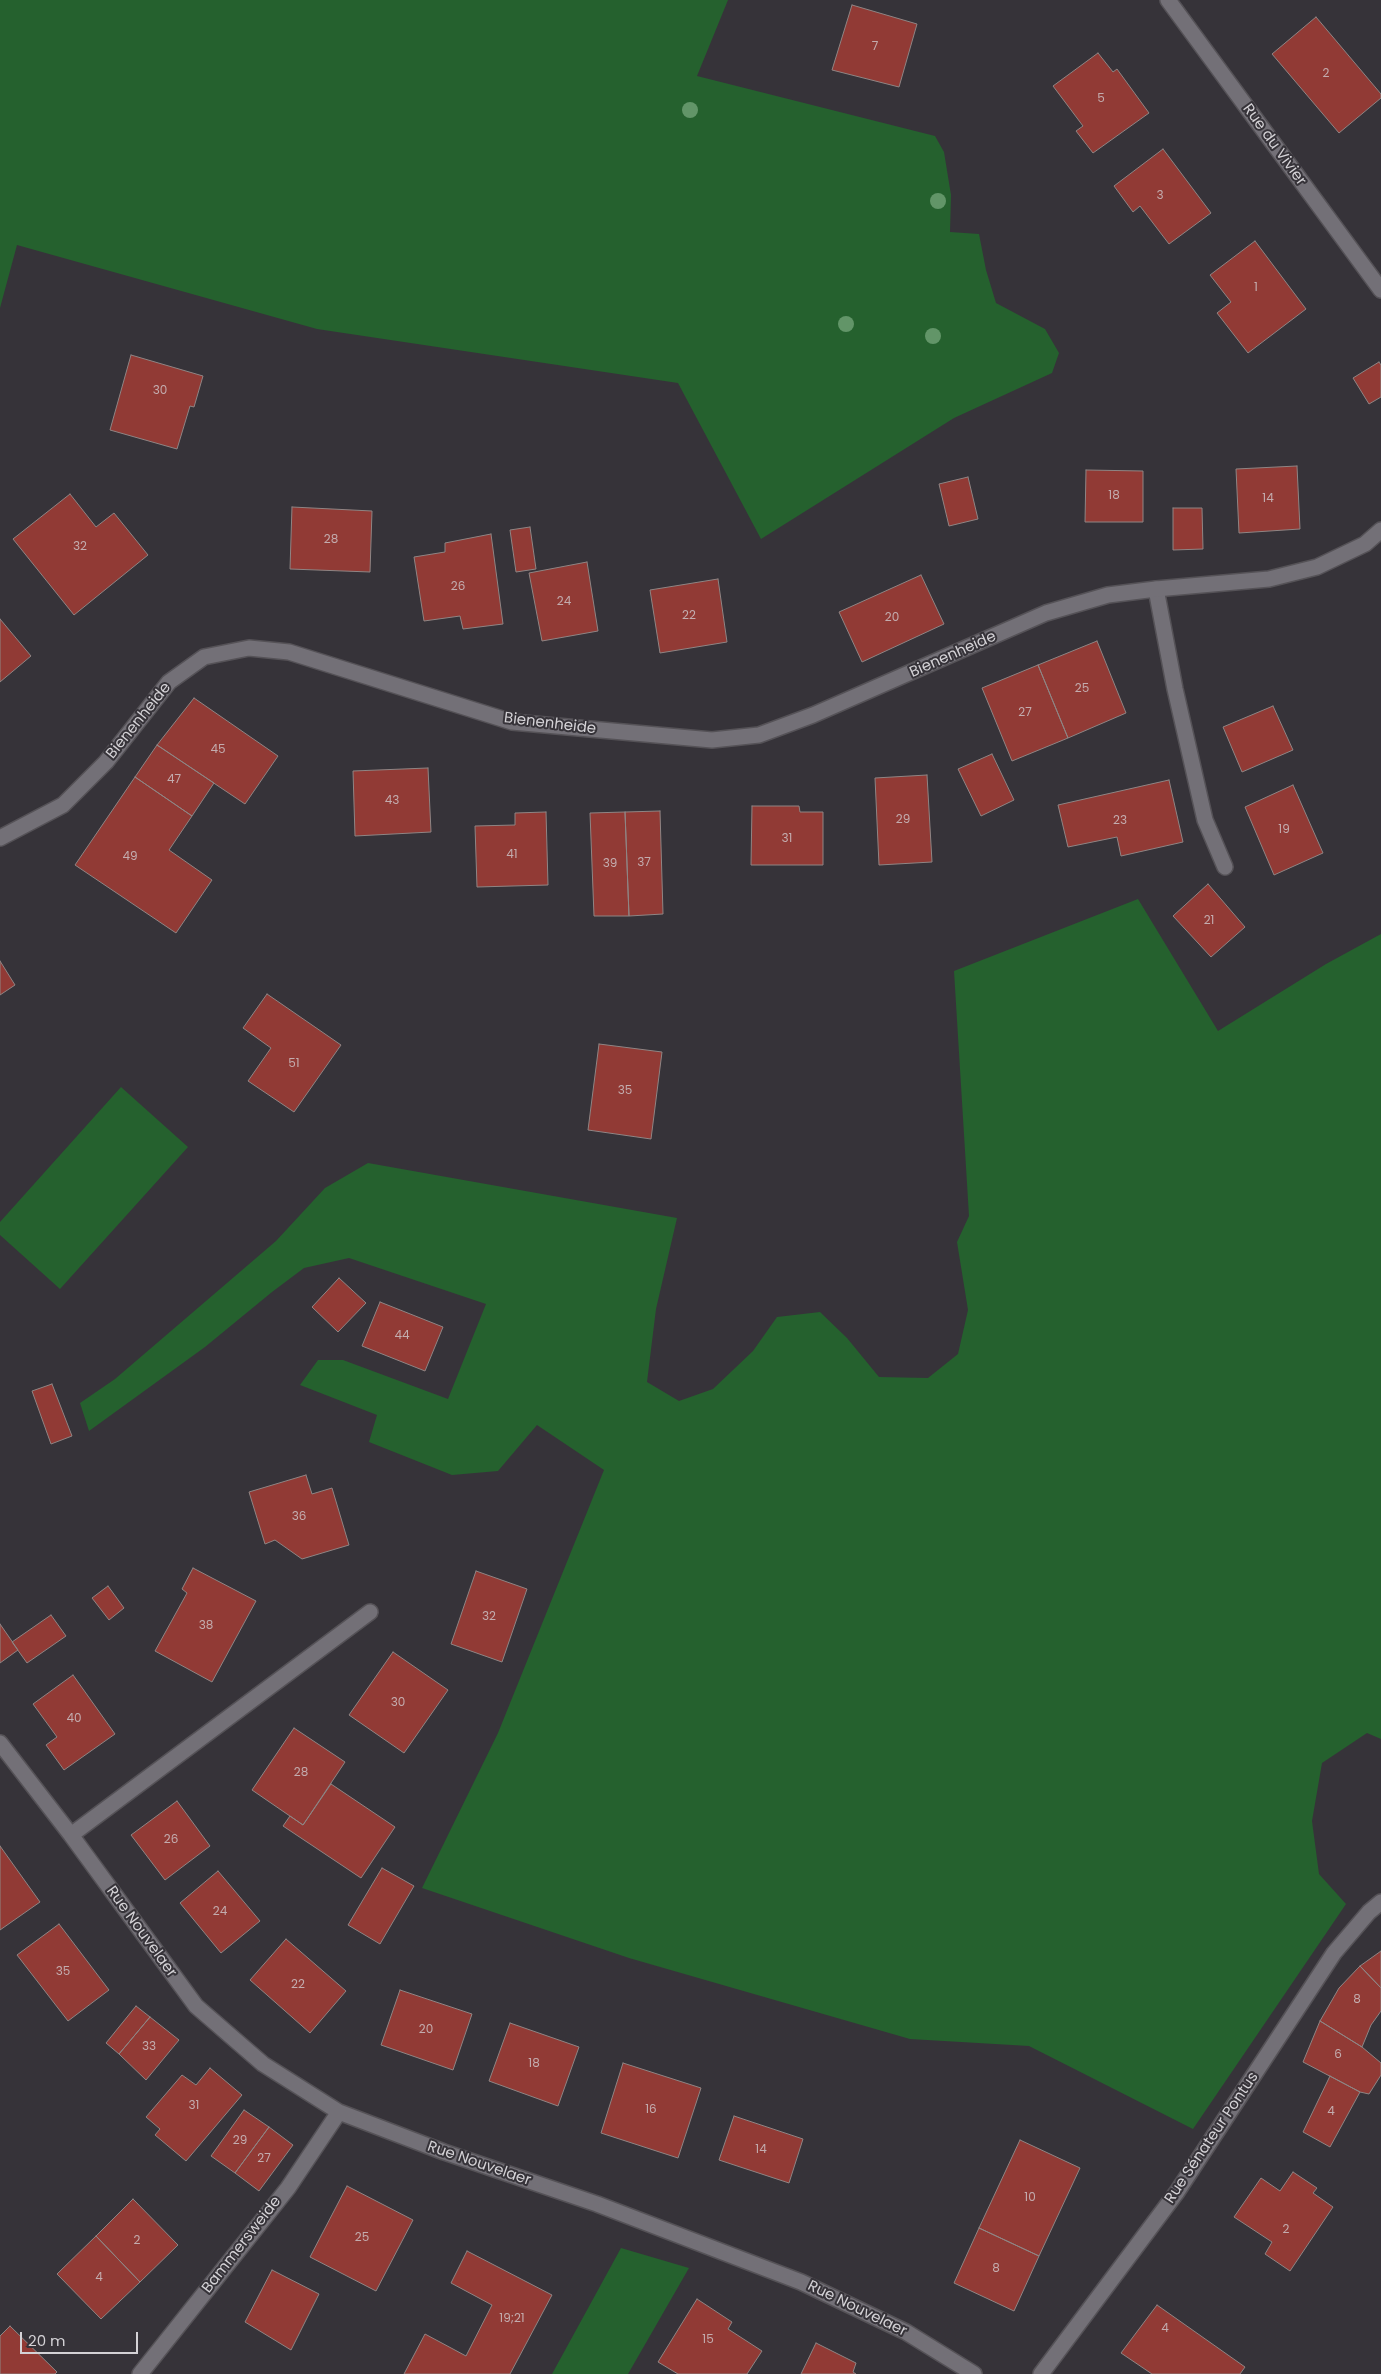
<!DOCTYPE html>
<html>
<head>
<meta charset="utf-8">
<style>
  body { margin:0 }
  #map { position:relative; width:1381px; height:2374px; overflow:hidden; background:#363339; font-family:Poppins,sans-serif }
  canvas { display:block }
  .scale { position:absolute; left:20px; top:2332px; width:118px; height:22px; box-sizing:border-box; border:2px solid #d4d2d6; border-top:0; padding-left:6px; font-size:15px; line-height:18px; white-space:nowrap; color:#d4d2d6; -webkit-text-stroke:4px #363339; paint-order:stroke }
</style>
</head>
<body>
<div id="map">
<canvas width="1381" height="2374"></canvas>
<div class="scale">20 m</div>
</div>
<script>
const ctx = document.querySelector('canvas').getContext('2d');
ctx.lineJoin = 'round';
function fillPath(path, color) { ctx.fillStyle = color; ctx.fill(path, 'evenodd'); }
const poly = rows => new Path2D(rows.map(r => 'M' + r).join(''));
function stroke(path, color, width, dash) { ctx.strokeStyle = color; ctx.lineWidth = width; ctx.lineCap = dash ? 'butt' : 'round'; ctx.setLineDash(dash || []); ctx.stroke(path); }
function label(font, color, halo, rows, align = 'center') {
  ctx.font = font + ' Poppins,sans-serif'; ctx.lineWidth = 4; ctx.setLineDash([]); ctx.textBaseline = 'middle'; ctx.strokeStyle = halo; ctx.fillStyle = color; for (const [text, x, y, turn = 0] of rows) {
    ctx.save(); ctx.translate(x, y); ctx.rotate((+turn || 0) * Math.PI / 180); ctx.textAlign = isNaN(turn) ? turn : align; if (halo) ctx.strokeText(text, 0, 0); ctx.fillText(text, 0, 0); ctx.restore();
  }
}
const green = poly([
  [0,0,728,0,697,76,935,136,944,152,951,195,950,232,979,234,986,270,996,303,1045,329,1059,353,1052,373,954,418,761,539,678,383,317,329,17,245,0,308],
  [1138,899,1218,1031,1326,964,1381,934,1381,1739,1367,1733,1322,1763,1312,1821,1319,1874,1346,1904,1193,2129,1029,2046,910,2039,629,1958,422,1888,498,1733,604,1470,537,1425,498,1471,452,1475,369,1442,377,1415,300,1385,318,1360,343,1360,448,1399,486,1304,349,1258,304,1268,272,1292,205,1347,89,1431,80,1403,115,1379,276,1241,325,1188,368,1163,677,1218,656,1309,647,1382,679,1401,713,1389,753,1351,777,1317,820,1312,847,1338,879,1377,928,1378,958,1354,968,1310,957,1242,969,1216,954,971],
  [121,1087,188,1147,60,1289,0,1235,0,1222],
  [621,2248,689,2268,628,2374,552,2374]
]);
const building = poly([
  [852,5,917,24,899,87,832,70,852,5],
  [1316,17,1381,94,1381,98,1339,133,1272,54,1316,17],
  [1098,53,1113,72,1117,69,1149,113,1093,153,1076,131,1083,126,1053,86,1098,53],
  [1163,149,1211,213,1169,244,1140,206,1133,212,1114,186,1163,149],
  [1255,241,1306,309,1248,353,1217,313,1231,302,1210,275,1255,241],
  [131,355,203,376,194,407,190,406,177,449,110,430,131,355],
  [1379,362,1381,365,1381,397,1369,404,1353,378,1379,362],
  [1297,466,1300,529,1239,533,1236,469,1297,466],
  [1086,470,1143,471,1143,522,1085,522,1086,470],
  [968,477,978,519,949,526,939,484,968,477],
  [70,494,96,527,114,513,148,555,74,615,13,539,70,494],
  [292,507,372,511,370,572,290,569,292,507],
  [1173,508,1202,508,1203,549,1173,550,1173,508],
  [530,527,536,569,516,572,510,530,530,527],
  [491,534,503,624,463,629,460,616,424,621,414,557,445,552,445,543,491,534],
  [587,562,598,631,542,641,529,573,587,562],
  [921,575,944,624,862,662,839,612,921,575],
  [718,579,727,642,660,653,650,590,718,579],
  [0,619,31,656,0,682,0,619],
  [1097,641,1126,713,1068,738,1038,665,1097,641],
  [1038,665,1068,738,1012,761,982,688,1038,665],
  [194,698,278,756,245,804,157,745,194,698],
  [1273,706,1293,750,1242,772,1223,727,1273,706],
  [157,745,214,783,192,816,135,777,157,745],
  [992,754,1014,800,981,816,958,769,992,754],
  [428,768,431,832,355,836,353,771,428,768],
  [927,775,932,862,879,865,875,778,927,775],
  [135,777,192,816,169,850,212,880,176,933,75,865,135,777],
  [1169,780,1183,842,1121,856,1117,837,1068,847,1058,805,1169,780],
  [1293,785,1323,853,1274,875,1245,807,1293,785],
  [752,806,799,806,800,812,823,812,823,865,751,865,752,806],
  [660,811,663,914,629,916,625,812,660,811],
  [546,812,548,885,477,887,475,826,515,825,515,813,546,812],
  [625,812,629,916,594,916,590,813,625,812],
  [1208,884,1245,927,1211,957,1173,916,1208,884],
  [0,961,15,985,0,995,0,961],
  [267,994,341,1045,294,1112,248,1081,271,1048,243,1028,267,994],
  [599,1044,662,1052,651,1139,588,1130,599,1044],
  [339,1278,366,1303,338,1332,312,1307,339,1278],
  [380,1302,443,1327,425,1371,362,1346,380,1302],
  [52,1384,72,1436,51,1444,32,1391,52,1384],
  [306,1475,312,1494,332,1488,349,1545,302,1559,275,1540,265,1544,249,1492,306,1475],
  [193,1568,256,1601,212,1682,155,1651,187,1593,182,1589,193,1568],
  [476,1571,527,1589,502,1662,451,1644,476,1571],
  [108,1586,124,1608,109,1620,92,1598,108,1586],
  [51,1615,66,1636,27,1663,12,1642,51,1615],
  [0,1624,18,1650,0,1663,0,1624],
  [393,1652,448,1690,404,1753,349,1715,393,1652],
  [73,1675,115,1734,64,1770,46,1745,57,1737,33,1704,73,1675],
  [294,1728,345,1762,303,1825,252,1790,294,1728],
  [331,1784,395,1827,361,1878,283,1826,290,1816,303,1825,331,1784],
  [177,1801,210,1846,165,1880,131,1835,177,1801],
  [0,1846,40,1902,0,1930,0,1846],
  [382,1868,414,1886,380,1944,348,1925,382,1868],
  [218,1871,260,1921,221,1953,180,1903,218,1871],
  [59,1924,109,1990,68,2021,17,1955,59,1924],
  [286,1939,346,1991,310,2033,250,1980,286,1939],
  [1381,1951,1381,1988,1360,1966,1381,1951],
  [1360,1966,1381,1988,1381,2011,1371,2025,1362,2047,1320,2021,1339,1988,1360,1966],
  [400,1990,472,2014,453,2070,381,2045,400,1990],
  [136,2006,150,2017,119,2054,106,2043,136,2006],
  [150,2017,179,2040,146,2080,119,2054,150,2017],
  [1320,2021,1362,2047,1381,2063,1381,2075,1369,2094,1360,2092,1303,2062,1320,2021],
  [510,2023,579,2047,558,2106,489,2081,510,2023],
  [623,2063,701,2088,678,2158,601,2133,623,2063],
  [210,2068,242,2095,186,2161,155,2135,160,2129,146,2117,182,2075,196,2085,210,2068],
  [1330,2076,1360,2092,1330,2147,1303,2132,1330,2076],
  [244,2110,269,2127,235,2173,211,2156,244,2110],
  [734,2116,803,2139,789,2183,719,2160,734,2116],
  [269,2127,293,2145,259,2191,235,2173,269,2127],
  [1020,2140,1080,2168,1039,2256,979,2228,1020,2140],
  [1293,2172,1317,2188,1313,2193,1333,2207,1290,2271,1265,2254,1272,2242,1234,2217,1261,2178,1280,2191,1293,2172],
  [347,2186,413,2220,376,2291,310,2257,347,2186],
  [133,2199,178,2245,140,2282,96,2236,133,2199],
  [979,2228,1039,2256,1014,2311,954,2283,979,2228],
  [96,2236,140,2282,101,2319,57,2274,96,2236],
  [467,2251,552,2295,510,2374,404,2374,425,2334,466,2356,492,2305,451,2283,467,2251],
  [272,2270,319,2294,291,2350,245,2322,272,2270],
  [697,2299,732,2322,728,2329,762,2351,747,2374,678,2374,658,2362,697,2299],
  [1157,2305,1245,2367,1240,2374,1152,2374,1121,2353,1157,2305],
  [10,2326,57,2372,55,2374,0,2374,0,2336,10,2326],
  [816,2343,856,2363,853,2372,856,2374,801,2374,816,2343]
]);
const lane = poly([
  [1156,589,1175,689,1205,820,1225,867]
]);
const street = poly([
  [1168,0,1381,290],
  [0,838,63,805,106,762,169,682,204,657,249,648,289,652,512,722,712,740,759,735,813,715,1046,613,1108,595,1156,589,1269,579,1317,567,1365,544,1381,530],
  [0,1743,71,1835,196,2006,263,2064,339,2112,444,2152,597,2204,801,2282,906,2332,974,2374],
  [71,1835,370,1612],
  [140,2374,288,2188,339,2112],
  [1041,2374,1177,2192,1334,1953,1369,1912,1381,1902]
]);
const trees = [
  [690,110],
  [938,201],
  [846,324],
  [933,336]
];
const numberNames = [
  ["7",875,47],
  ["2",1326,74],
  ["5",1101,99],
  ["3",1160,196],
  ["1",1256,288],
  ["30",160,391],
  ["18",1114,496],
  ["14",1268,499],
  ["28",331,540],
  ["32",80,547],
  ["26",458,587],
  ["24",564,602],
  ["22",689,616],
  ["20",892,618],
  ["25",1082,689],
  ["27",1025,713],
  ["45",218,750],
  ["47",174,780],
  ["43",392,801],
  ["29",903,820],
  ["23",1120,821],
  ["19",1284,830],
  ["31",787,839],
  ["41",512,855],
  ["49",130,857],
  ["37",644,863],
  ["39",610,864],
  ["21",1209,921],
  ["51",294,1064],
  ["35",625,1091],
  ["44",402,1336],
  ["36",299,1517],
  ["32",489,1617],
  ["38",206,1626],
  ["30",398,1703],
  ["40",74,1719],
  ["28",301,1773],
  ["26",171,1840],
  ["24",220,1912],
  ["35",63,1972],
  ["22",298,1985],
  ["8",1357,2000],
  ["20",426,2030],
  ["33",149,2047],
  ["6",1338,2055],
  ["18",534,2064],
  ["31",194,2106],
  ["16",651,2110],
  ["4",1331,2112],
  ["29",240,2141],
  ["14",761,2150],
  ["27",264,2159],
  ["10",1030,2198],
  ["2",1286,2230],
  ["25",362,2238],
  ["2",137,2241],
  ["8",996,2269],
  ["4",99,2278],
  ["19;21",512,2319],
  ["4",1165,2329],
  ["15",708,2340]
];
const streetNames = [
  ["Rue du Vivier",1274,145,54],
  ["Bienenheide",953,655,-24],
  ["Bienenheide",139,721,-51],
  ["Bienenheide",550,724,7],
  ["Rue Nouvelaer",141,1932,54],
  ["Rue Sénateur Pontus",1212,2138,-56],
  ["Rue Nouvelaer",479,2164,19],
  ["Bammersweide",242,2245,-52],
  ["Rue Nouvelaer",857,2309,26]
];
fillPath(green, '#25612e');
fillPath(building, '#913a35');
stroke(building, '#8f8584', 1);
stroke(lane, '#555257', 18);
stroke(street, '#555257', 18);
stroke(lane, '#737077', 15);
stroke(street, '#737077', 15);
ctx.fillStyle = '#629568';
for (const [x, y] of trees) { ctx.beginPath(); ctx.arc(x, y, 8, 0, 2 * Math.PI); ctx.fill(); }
label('12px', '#c3acae', null, numberNames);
label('15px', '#d4d2d6', '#363339', streetNames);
</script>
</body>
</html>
